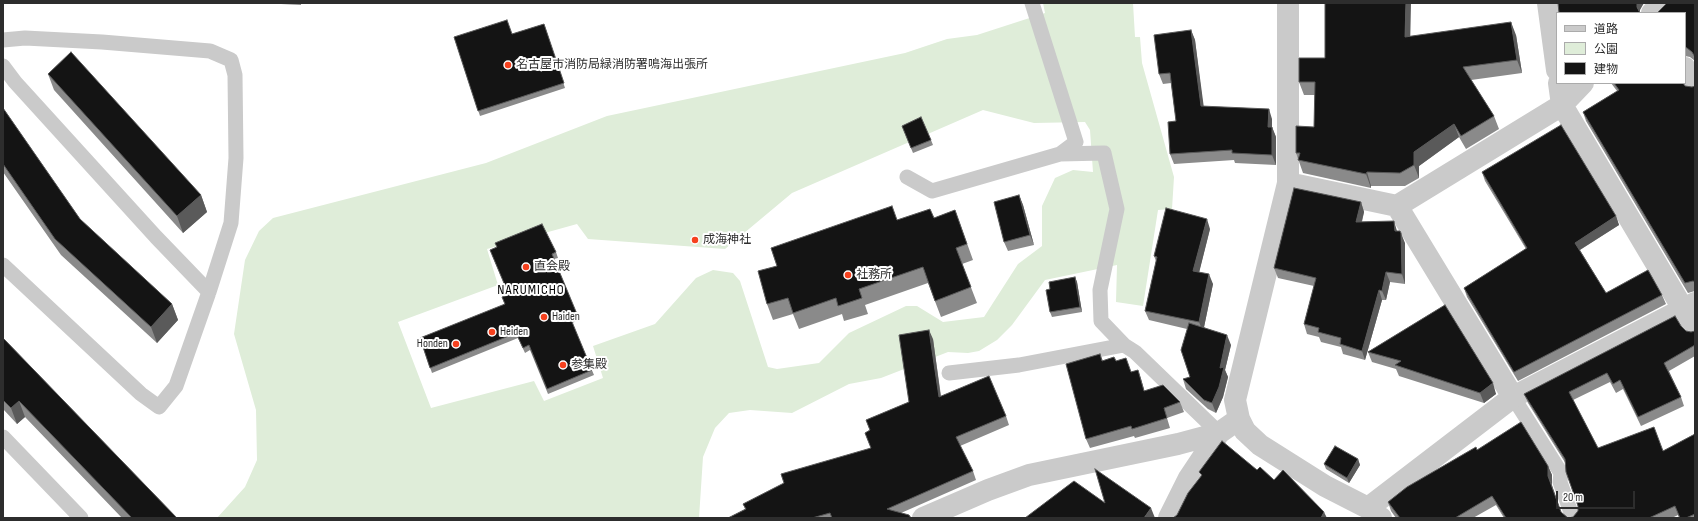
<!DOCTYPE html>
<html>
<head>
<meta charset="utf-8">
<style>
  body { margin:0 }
  #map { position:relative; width:1698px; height:521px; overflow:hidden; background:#fff; font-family:"Sofia Sans Condensed","Noto Sans JP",sans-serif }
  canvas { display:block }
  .frame { position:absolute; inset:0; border:4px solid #2d2d2d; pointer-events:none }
  .legend { position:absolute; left:1556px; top:12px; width:130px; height:72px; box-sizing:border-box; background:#fff; border:1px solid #ababab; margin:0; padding:5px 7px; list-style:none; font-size:12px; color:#2d2d2d }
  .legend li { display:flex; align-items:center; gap:8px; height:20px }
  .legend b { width:20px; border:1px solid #ababab }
  .scale { position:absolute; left:1556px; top:491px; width:79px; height:18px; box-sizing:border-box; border:2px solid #2d2d2d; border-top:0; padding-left:5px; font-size:12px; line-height:14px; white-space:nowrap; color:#2d2d2d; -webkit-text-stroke:3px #fff; paint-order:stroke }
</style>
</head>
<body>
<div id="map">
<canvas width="1698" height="521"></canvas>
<div class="frame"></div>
<ul class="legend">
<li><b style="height:5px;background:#cacaca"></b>道路</li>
<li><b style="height:11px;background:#dfedd9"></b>公園</li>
<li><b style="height:11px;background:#141414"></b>建物</li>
</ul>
<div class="scale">20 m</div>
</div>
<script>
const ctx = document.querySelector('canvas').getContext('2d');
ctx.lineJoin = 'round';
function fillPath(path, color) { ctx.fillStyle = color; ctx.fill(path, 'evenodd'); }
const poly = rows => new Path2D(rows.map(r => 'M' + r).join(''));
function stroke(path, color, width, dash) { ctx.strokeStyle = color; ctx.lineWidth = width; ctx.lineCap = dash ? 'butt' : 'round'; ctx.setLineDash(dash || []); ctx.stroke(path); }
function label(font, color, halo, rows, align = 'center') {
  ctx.font = font + ' "Sofia Sans Condensed","Noto Sans JP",sans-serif'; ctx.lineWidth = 4; ctx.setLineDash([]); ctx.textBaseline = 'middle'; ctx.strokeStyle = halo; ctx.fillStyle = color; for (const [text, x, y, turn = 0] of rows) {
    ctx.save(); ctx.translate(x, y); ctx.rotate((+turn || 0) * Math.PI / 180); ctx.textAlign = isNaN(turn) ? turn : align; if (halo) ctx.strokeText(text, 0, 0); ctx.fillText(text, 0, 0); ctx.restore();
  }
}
const green = poly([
  [1043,3,1133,3,1135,37,1140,37,1142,63,1174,177,1172,209,1158,210,1143,306,1116,302,1117,265,1045,280,1012,325,997,340,979,351,968,353,948,352,881,378,849,384,792,413,750,410,729,413,715,428,703,457,699,518,217,518,245,487,257,460,256,410,234,334,245,260,259,231,273,218,486,163,607,116,905,53,947,39,977,35,1045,13],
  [983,110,1034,123,1085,122,1090,130,1093,172,1073,170,1055,178,1042,206,1042,246,1018,264,984,317,943,322,917,306,906,306,849,333,819,363,777,369,768,367,740,281,733,273,713,270,696,278,655,324,593,346,603,378,544,401,534,381,431,408,398,322,498,285,487,249,577,224,588,239,725,249,792,193]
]);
const service = poly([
  [1032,3,1076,142,1060,154],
  [3,40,25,38,102,42,210,51,231,60,235,75,236,158,231,223,209,292,176,386,159,407,141,394,3,265],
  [3,66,15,82,156,237,209,292],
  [907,177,932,191,1060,154,1104,153,1117,209,1100,290,1101,321,1124,345,1135,352,1219,433],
  [949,373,1019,365,1124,345],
  [1513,397,1561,473,1560,482,1573,518],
  [3,437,81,518]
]);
const minor = poly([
  [1548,3,1557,70],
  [1652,13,1662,3],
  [1685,68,1695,84],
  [1559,83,1562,105,1695,329],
  [1288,183,1397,206,1562,105,1583,83],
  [1397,206,1513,397],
  [1239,419,1245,431,1260,445,1325,486,1368,508,1381,518],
  [1368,508,1513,397,1695,303],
  [923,518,988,490,1029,475,1178,444,1219,433,1239,419,1235,400,1288,183,1288,3],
  [1169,518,1189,478,1219,433]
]);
const wall = poly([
  [261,3,301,3,301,5],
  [1695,3,1695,61,1690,57,1685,56,1685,13],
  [544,24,565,88,480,116,454,37,512,34],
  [1191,30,1195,40,1203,106,1272,119,1272,127,1276,137,1276,165,1235,163,1234,160,1174,164,1170,154,1176,121,1171,83,1163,84,1159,74],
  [1516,35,1522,73,1471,80,1494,116,1499,129,1466,149,1459,137,1419,166,1419,178,1405,186,1371,186,1371,188,1303,173,1296,153,1314,127,1315,95,1304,95,1299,82,1325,58,1410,36],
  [48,74,201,195,207,212,183,233,54,90],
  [1611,83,1683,83,1685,86,1692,87,1695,86,1695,291,1688,293,1586,121,1583,112,1617,91],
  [3,108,80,219,172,304,178,320,157,343,61,255,3,172],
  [902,126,931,140,933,145,913,153],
  [1482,172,1616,216,1619,225,1580,250,1606,293,1662,295,1666,304,1518,381,1467,297,1464,288,1526,249,1485,181],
  [1019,195,1023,205,1034,245,1008,251,1004,242],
  [1361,202,1364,212,1362,222,1405,243,1405,284,1390,282,1386,300,1382,300,1365,360,1343,354,1341,347,1321,342,1319,337,1307,334,1304,324,1314,286,1278,278,1274,268],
  [955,210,973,260,962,264,977,303,941,317,928,283,865,305,868,314,844,321,842,314,799,329,793,314,773,320,767,304,777,266,897,220,934,218],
  [1210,229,1199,272,1213,284,1204,327,1231,345,1225,370,1228,377,1223,397,1216,413,1208,409,1186,389,1183,379,1190,377,1187,329,1149,320,1145,311,1156,261,1154,256],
  [556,252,558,258,554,259,579,320,572,323,594,375,548,394,530,350,525,353,518,338,432,373,420,338,505,305,502,297,509,295,492,255],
  [1075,277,1077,282,1082,312,1052,317,1050,312,1050,289],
  [1445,305,1496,394,1484,403,1399,376,1396,369,1372,362,1368,352],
  [1681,326,1686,331,1691,332,1695,331,1695,356,1669,371,1681,397,1684,406,1641,426,1623,389,1616,393,1610,382,1573,400,1598,448,1663,451,1695,434,1695,518,1679,518,1678,515,1672,518,1504,518,1496,505,1473,518,1396,518,1391,511,1388,502,1477,450,1548,466,1552,475,1552,485,1561,512,1568,518,1573,517,1578,511,1578,506,1566,464,1528,403,1524,394],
  [3,338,177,518,122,518,25,417,17,424,3,409],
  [933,339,941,396,1006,416,1009,425,960,446,973,471,976,480,901,513,911,518,728,518,745,509,743,504,871,448,865,433,870,431,866,420,909,402],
  [1100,354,1103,361,1116,361,1131,372,1138,370,1144,391,1180,402,1184,412,1167,418,1170,428,1135,438,1134,436,1090,448,1086,439],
  [1358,459,1360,465,1349,483,1326,469,1324,464]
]);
const shadedWall = poly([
  [1406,3,1411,3,1410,50,1405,37],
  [1637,3,1644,3,1640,10,1640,13,1637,7],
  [1511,22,1516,35,1522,73,1517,60],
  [1191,30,1195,40,1205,116,1201,106],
  [1269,109,1272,119,1272,137,1268,127],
  [1454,124,1459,137,1419,166,1419,178,1414,165,1414,152],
  [1272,127,1276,137,1276,165,1272,155],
  [1367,172,1371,186,1371,188,1366,174],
  [201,195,207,212,183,233,177,216],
  [1019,195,1023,205,1034,245,1030,235],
  [1361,202,1364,212,1359,232,1356,222],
  [1616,216,1619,225,1578,251,1575,243],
  [1207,219,1210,229,1197,281,1193,271],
  [1394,221,1397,231,1395,231],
  [1401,233,1405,243,1405,284,1402,274],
  [1386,272,1390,282,1386,300,1382,291],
  [1209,274,1213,284,1203,332,1199,322],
  [1075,277,1077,282,1082,312,1080,307],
  [1379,290,1382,300,1365,360,1362,351],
  [172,304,178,320,157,343,151,327],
  [929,330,933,339,942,406,939,397],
  [1227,335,1231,345,1225,370,1228,377,1223,397,1216,413,1212,403],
  [1138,370,1141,379,1147,400,1144,391],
  [1493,383,1496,394,1484,403,1480,393],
  [19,401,25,417,17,424,11,408],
  [1358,459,1360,465,1349,483,1347,478],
  [1548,466,1552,475,1552,485,1548,476],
  [1151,508,1155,518,1144,518],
  [1324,512,1327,518,1321,518]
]);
const building = poly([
  [1325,3,1406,3,1405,37,1511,22,1517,60,1463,67,1494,116,1461,136,1454,124,1414,152,1414,165,1400,173,1367,172,1366,174,1298,160,1300,153,1296,153,1296,126,1314,127,1315,82,1299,82,1299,58,1325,58,1325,3],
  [1558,3,1637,3,1637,7,1640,13,1559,13,1558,3],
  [1667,3,1695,3,1695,57,1692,52,1687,48,1685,47,1685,13,1657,13,1667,3],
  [507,20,512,34,544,24,564,83,478,111,454,37,507,20],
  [1191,30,1201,106,1269,109,1268,127,1272,127,1272,155,1232,153,1232,150,1170,154,1168,122,1176,121,1170,73,1159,74,1154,35,1191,30],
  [71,52,201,195,177,216,48,74,71,52],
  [1614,83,1683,83,1685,86,1692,87,1695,86,1695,282,1693,281,1685,283,1583,112,1619,90,1614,83],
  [3,108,80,219,172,304,151,327,55,239,3,164,3,108],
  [921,117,931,140,911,148,902,126,921,117],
  [1561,125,1616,216,1575,243,1606,293,1648,270,1662,295,1514,372,1464,288,1527,248,1482,172,1561,125],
  [1294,188,1361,202,1356,222,1394,221,1395,231,1400,231,1401,233,1402,274,1386,272,1382,291,1379,290,1362,351,1340,344,1341,338,1318,332,1319,328,1304,324,1316,278,1274,268,1294,188],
  [1019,195,1030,235,1004,242,994,202,1019,195],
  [892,206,897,220,930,209,934,218,955,210,967,244,956,248,971,287,935,301,923,267,859,289,862,298,838,306,836,298,793,313,788,298,767,304,758,271,777,266,771,248,892,206],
  [1166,208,1207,219,1193,271,1209,274,1199,322,1145,311,1157,257,1154,256,1166,208],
  [542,224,556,252,552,254,577,314,570,317,592,370,547,389,529,345,523,348,516,333,430,368,420,338,505,304,502,297,509,295,490,250,497,247,495,243,542,224],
  [1075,277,1080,307,1050,312,1046,290,1050,289,1049,282,1075,277],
  [1445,305,1493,383,1480,393,1395,365,1401,361,1368,352,1445,305],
  [1675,316,1681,326,1686,331,1691,332,1695,331,1695,345,1664,363,1681,397,1638,417,1620,380,1613,384,1607,373,1569,392,1598,448,1654,427,1663,451,1695,434,1695,514,1686,518,1680,518,1675,506,1649,518,1506,518,1492,496,1455,518,1400,518,1388,502,1407,487,1476,447,1477,450,1521,422,1548,466,1548,476,1561,512,1568,518,1573,517,1578,511,1578,506,1566,472,1565,459,1524,394,1675,316],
  [1189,323,1227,335,1220,368,1224,367,1219,387,1212,403,1204,400,1183,379,1190,377,1181,350,1189,323],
  [929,330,939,397,989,376,1006,416,956,437,973,471,887,509,909,515,911,518,832,518,830,513,812,518,728,518,746,509,743,504,784,483,781,474,871,448,865,433,870,430,866,420,909,402,899,335,929,330],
  [3,338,177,518,132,518,19,401,11,408,3,400,3,338],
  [1100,354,1102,361,1114,357,1116,361,1126,358,1131,372,1138,370,1144,391,1163,385,1180,402,1164,408,1167,418,1132,429,1131,426,1086,439,1066,364,1100,354],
  [1222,441,1257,470,1260,467,1274,480,1283,470,1324,512,1321,518,1173,518,1177,515,1188,493,1202,475,1199,472,1222,441],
  [1335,446,1358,459,1347,478,1324,464,1335,446],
  [1095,469,1151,508,1144,518,1025,518,1074,481,1105,503,1095,469]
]);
const markers = [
  [508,65,4,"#f6411e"],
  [695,240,4,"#f6411e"],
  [526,267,4,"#f6411e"],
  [848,275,4,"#f6411e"],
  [544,317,4,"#f6411e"],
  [492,332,4,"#f6411e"],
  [456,344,4,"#f6411e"],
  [563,365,4,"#f6411e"]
];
const poiNames = [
  ["名古屋市消防局緑消防署鳴海出張所",516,65],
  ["成海神社",703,240],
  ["直会殿",534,267],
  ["社務所",856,275],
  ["Haiden",552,317],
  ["Heiden",500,332],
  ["Honden",448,344,"right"],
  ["参集殿",571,365]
];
const quarterNames = [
  ["NARUMICHO",531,290]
];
fillPath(green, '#dfedd9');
stroke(service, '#cacaca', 15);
stroke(minor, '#cacaca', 22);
fillPath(wall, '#8a8a8a');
fillPath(shadedWall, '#5a5a5a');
fillPath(building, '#141414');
stroke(building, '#5a5a5a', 1);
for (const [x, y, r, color] of markers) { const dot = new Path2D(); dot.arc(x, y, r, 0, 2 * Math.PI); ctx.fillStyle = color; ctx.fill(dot); stroke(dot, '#fff', 1.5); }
label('12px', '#2d2d2d', '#fff', poiNames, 'left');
ctx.letterSpacing = '1px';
label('14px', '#000', '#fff', quarterNames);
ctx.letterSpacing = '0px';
</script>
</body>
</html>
